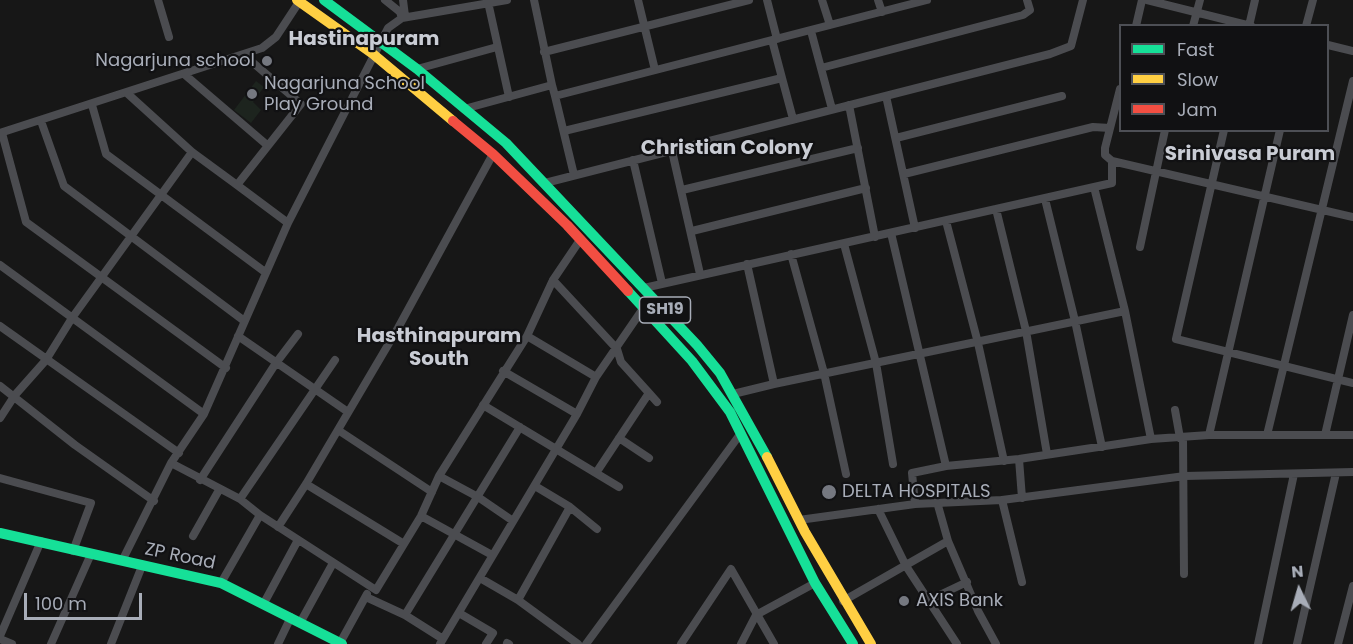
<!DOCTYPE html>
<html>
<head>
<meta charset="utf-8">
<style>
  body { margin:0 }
  #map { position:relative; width:1353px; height:644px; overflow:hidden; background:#171717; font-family:Poppins,sans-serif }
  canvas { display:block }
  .legend { position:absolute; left:1119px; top:24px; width:210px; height:108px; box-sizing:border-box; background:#111113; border:2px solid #4d4f55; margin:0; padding:8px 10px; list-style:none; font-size:18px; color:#a8adb8 }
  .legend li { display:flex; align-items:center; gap:12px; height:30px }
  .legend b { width:30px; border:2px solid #4d4f55 }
  .north { position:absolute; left:1269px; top:560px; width:60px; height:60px; -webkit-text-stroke:4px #111113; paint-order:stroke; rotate:355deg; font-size:16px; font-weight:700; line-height:24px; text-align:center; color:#a8adb8 }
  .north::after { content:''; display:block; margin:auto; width:21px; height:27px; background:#a8adb8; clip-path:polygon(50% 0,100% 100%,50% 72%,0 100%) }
  .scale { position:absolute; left:24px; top:593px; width:118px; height:27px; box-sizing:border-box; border:3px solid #a8adb8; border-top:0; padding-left:8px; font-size:18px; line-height:21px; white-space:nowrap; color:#a8adb8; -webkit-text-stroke:4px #111113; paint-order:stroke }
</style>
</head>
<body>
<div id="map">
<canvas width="1353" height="644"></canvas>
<ul class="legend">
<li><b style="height:8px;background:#16e098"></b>Fast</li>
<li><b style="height:8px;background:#ffcf43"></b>Slow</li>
<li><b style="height:8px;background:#f24e42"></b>Jam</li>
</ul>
<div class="north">N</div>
<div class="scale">100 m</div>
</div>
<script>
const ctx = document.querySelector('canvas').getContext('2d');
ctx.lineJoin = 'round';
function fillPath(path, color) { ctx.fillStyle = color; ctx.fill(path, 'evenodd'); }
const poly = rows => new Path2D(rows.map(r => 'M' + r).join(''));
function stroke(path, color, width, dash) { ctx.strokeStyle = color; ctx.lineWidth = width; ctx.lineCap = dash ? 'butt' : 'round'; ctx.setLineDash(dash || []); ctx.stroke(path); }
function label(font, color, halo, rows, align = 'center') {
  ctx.font = font + ' Poppins,sans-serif'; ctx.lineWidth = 4.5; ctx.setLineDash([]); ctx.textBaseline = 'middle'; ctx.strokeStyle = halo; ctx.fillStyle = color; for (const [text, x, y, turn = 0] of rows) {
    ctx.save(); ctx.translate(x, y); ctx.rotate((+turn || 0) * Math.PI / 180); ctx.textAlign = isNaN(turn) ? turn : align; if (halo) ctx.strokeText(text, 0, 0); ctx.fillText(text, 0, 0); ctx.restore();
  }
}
const green = poly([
  [256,81,264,87,253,102,261,110,251,123,234,110]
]);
const street = poly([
  [158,0,169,37],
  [385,0,400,12,402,18],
  [403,0,405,16],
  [534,0,552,85],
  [638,0,655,70],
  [767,0,777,39],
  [822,0,830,25],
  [878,0,882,12],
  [1147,0,1251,26],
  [488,2,509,97],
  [1136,26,1142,0],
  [1193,26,1200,0],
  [1249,26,1255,0],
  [1306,26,1313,0],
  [811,31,832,109],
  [1328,45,1353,51],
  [544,52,749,0],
  [821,68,1023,15,1030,10,1027,0],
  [417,69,497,47],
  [184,74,267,145],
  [782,78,793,119],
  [1120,89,1105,148,1105,155,1112,161,1353,217],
  [128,94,192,152,237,185,301,104,244,55],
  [555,96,574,175],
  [886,96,915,228],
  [92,105,106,154,265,272],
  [849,105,875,237],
  [464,109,552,85,555,96,927,0],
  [41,121,64,186,243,320],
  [1224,130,1176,339,1353,383],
  [564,131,782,78,772,40],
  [0,133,262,48,276,37,299,2],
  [2,133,26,222,226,368],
  [896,138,1062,96],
  [672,151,700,274],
  [633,160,662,283],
  [904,174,1093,127,1110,128],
  [545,183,1050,54,1071,46,1083,0],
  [237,185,288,223],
  [1094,187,1112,183,1112,161],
  [682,190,858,148],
  [1045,199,1075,321,1102,447],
  [996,209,1026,331,1047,454],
  [946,221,978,343,1004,461],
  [692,231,866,188],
  [891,233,946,466],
  [844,244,876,363,893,464],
  [1140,247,1165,130],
  [791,254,824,373,846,474],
  [0,265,204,414],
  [553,280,617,349,621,362,649,393],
  [644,288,1094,187,1125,311,1151,439],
  [0,326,179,453],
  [238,336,348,412],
  [527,336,596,377],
  [503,371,577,414],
  [774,384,1125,311],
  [0,386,75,445,154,501],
  [733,394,774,384,747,264],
  [483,405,619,487],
  [1175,410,1180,438],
  [0,418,15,395,46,360,72,318,192,152],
  [338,430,432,492],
  [1209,435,1280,130],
  [1267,435,1353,81],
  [1325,435,1353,315],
  [619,438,649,458],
  [1183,438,1184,574],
  [1019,459,1022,498],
  [171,463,240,499,260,515,376,590,421,516,439,476,527,336,553,280,580,240],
  [596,473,649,393,657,402],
  [439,476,478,497,513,521],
  [0,478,91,503,73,551],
  [200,480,276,363,298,334],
  [306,484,404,544],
  [535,486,570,507,597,529],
  [240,499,335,360],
  [1002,500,1022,582],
  [937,502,948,541,978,611,996,644],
  [915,504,912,473,946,466,1019,459,1151,439,1209,435,1353,435],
  [878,509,906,566,957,644],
  [421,516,492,555],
  [799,520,915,504,1002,500,1185,476,1353,472],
  [278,527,306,484,398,328,493,154],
  [193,536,219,490],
  [122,561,171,463,204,414,288,223,388,28,402,18,507,0],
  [480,578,518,600,578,644],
  [221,583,260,515],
  [366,597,405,615,443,639],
  [518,600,570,507],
  [843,601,948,541],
  [927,601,967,582],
  [264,603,298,540],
  [459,613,493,633,486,644],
  [405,615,520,427],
  [300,623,333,563],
  [0,636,41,541],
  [0,639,12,644],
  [340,643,367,594],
  [507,643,509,644],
  [51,644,91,554],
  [111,644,142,566],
  [278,644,291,617],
  [440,644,577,414,596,377,642,310],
  [586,644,741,433],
  [681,644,731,569,774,644],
  [741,644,756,615,815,583],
  [1258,644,1294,474],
  [1297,644,1336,473],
  [1338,644,1353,586]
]);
const fast = poly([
  [324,0,417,69,506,143,697,345,720,373,767,457],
  [628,291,692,361,730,412,815,583,853,644],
  [0,533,221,583,342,644]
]);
const slow = poly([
  [297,0,373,54,453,121],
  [767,457,805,532,871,644]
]);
const jam = poly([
  [453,121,493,154,567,225,628,291]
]);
const markers = [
  [267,61,6,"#757880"],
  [252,94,6,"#757880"],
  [829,492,8,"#757880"],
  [904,601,6,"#757880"]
];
const shields = [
  [665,310,51]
];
const shieldNames = [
  ["SH19",665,310]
];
const poiNames = [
  ["Nagarjuna school",255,61,"right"],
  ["Nagarjuna School",264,84],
  ["Play Ground",264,105],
  ["DELTA HOSPITALS",842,492],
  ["AXIS Bank",916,601]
];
const streetNames = [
  ["ZP Road",180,557,12]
];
const neighbourhoodNames = [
  ["Hastinapuram",364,40],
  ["Christian Colony",727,149],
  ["Srinivasa Puram",1250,155],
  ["Hasthinapuram",439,337],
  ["South",439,360]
];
fillPath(green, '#1d241e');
stroke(street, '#4b4c50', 8);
stroke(fast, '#16e098', 10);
stroke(slow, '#ffcf43', 10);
stroke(jam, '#f24e42', 10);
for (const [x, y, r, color] of markers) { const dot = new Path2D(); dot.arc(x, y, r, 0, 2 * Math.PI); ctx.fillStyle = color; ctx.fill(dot); stroke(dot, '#111113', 2); }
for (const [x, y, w] of shields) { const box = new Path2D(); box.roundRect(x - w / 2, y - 13, w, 26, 4.5); ctx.fillStyle = '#111113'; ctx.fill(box); stroke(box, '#a8adb8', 1.5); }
label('bold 16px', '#a8adb8', null, shieldNames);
label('18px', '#a8adb8', '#111113', poiNames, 'left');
label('18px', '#a8adb8', '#111113', streetNames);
label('bold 20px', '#c9ccd4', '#111113', neighbourhoodNames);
</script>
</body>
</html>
